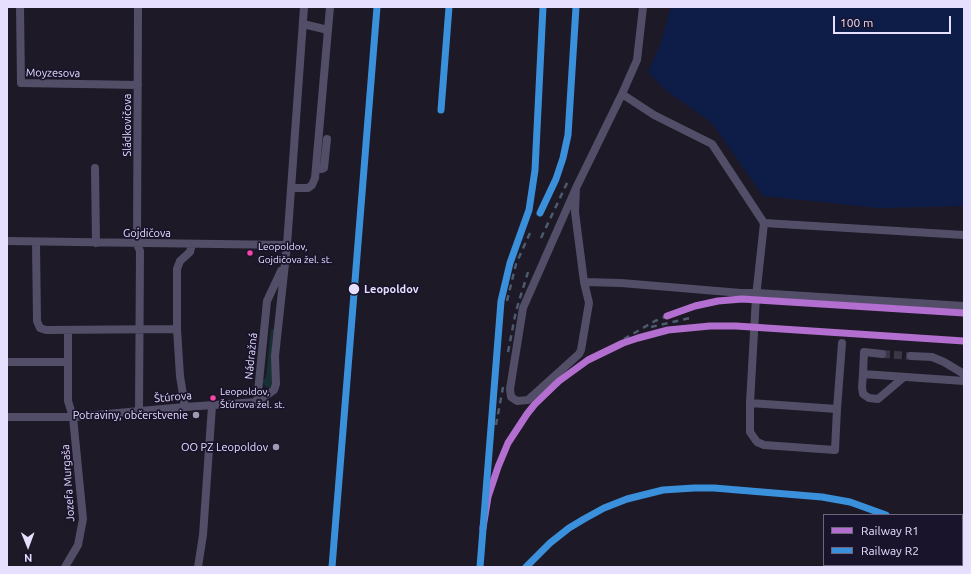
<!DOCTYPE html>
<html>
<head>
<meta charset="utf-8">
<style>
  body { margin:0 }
  #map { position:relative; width:971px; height:574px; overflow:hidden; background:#1d1926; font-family:Ubuntu,sans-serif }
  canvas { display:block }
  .frame { position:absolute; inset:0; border:8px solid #e6dffe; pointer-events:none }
  .legend { position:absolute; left:823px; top:514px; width:140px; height:52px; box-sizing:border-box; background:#1a132c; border:1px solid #6c6580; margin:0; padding:5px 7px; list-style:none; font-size:12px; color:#e6dffe }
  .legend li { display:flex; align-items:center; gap:8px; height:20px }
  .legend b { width:20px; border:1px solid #6c6580 }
  .north { position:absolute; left:8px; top:526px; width:40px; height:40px; -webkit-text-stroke:3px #1a132c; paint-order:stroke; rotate:179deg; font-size:11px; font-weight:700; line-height:16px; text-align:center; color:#e6dffe }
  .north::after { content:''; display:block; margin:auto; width:14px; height:18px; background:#e6dffe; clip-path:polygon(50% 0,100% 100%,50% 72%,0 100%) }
  .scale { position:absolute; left:833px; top:16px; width:118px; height:18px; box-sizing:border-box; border:2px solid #e6dffe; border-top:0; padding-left:5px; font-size:12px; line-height:14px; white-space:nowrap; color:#e6dffe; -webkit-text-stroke:3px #1a132c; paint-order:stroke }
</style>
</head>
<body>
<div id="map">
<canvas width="971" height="574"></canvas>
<div class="frame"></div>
<ul class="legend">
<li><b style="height:5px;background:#b36fd0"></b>Railway R1</li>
<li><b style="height:5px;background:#3a90db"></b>Railway R2</li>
</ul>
<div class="north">N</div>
<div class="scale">100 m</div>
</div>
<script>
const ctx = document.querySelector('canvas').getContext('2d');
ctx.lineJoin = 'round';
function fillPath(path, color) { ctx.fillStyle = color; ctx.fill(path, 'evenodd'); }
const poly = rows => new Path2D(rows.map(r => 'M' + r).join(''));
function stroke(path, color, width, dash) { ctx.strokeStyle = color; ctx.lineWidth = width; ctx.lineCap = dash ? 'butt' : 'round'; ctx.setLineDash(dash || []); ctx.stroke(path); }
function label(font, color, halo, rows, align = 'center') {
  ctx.font = font + ' Ubuntu,sans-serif'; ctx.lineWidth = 3.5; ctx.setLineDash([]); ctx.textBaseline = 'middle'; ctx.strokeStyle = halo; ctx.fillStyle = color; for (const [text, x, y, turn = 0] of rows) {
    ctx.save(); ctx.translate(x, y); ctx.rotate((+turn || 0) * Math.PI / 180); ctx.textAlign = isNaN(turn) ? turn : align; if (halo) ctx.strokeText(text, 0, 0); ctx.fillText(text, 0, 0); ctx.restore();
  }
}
const green = poly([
  [271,329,274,329,274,376,271,387,269,388,266,387,261,381,266,378]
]);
const water = poly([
  [671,7,964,7,964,206,879,208,763,196,712,123,664,89,648,72,660,45]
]);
const minorTunnel = poly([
  [882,354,911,356]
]);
const minor = poly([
  [20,7,21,83,138,85],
  [138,7,137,244,140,251,139,412],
  [643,7,637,60,622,94,654,115,712,144,764,223,964,235],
  [303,24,328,30],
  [95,168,96,243],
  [316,169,322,169,324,168,327,139],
  [291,188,308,188,312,185,315,178,330,7],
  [576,188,523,308,510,389,511,397,517,401,528,400,579,354,581,350,589,303,584,282,575,212,576,188,622,94],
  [7,241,287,245],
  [36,243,37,321,40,328,46,330,177,329],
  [584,282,621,283,741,293,757,293,964,306],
  [882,354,864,352,863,374,964,381],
  [911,356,932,357,944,362,964,374],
  [7,362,68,362],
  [863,374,862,387,863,394,869,398,878,399,904,377],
  [257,402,274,390,276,384,275,356,287,245,304,7],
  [257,402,267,301,281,271],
  [750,403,837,409,835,450,764,445,757,442,750,432,750,403,756,297,764,223],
  [185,407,180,376,177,329,177,269,180,261,190,252,192,244],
  [837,409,842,343],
  [7,417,73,417,185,407,257,402],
  [65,567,78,545,83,519,73,417,68,401,68,330],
  [198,567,203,535,212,406]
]);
const rail = poly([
  [441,110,449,7],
  [546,200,560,168,568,135,576,7],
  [541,238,568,181],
  [507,301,516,264,530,233],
  [890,308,964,313],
  [651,327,690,318],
  [624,339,655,321,679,311,695,306,718,301,756,300,853,306],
  [508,352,516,311,528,272],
  [496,425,503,387],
  [486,489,501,301,510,263,529,210,535,170,543,7],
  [483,528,488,497,498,467,508,443,527,414,535,404,559,381,588,360,623,343,638,338,668,330,710,326,736,326,964,341],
  [962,546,964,546],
  [480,567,484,523],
  [526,567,550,543,569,528,584,519,604,508,627,499,663,490,694,488,714,488,822,497,850,502,886,515]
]);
const rail1 = poly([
  [667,316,695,306,718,301,742,299,964,313],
  [483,528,488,497,498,467,508,443,527,414,535,404,559,381,588,360,623,343,638,338,668,330,710,326,736,326,964,341]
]);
const rail2 = poly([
  [441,110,449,7],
  [540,213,556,179,563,158,568,135,576,7],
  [332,567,377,7],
  [480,567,501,301,510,263,529,210,535,170,543,7],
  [526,567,550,543,569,528,584,519,604,508,627,499,663,490,694,488,714,488,822,497,850,502,886,515]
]);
const markers = [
  [250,253,3.5,"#f346a5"],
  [354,289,6,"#e6dffe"],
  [213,398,3.5,"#f346a5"],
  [196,415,4,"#a09ab2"],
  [276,447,4,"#a09ab2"]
];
const busNames = [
  ["Leopoldov,",258,247],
  ["Gojdičova žel. st.",258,260],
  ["Leopoldov,",220,392],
  ["Štúrova žel. st.",220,405]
];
const streetNames = [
  ["Moyzesova",53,73,1],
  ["Sládkovičova",127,125,-90],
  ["Gojdičova",147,233],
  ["Nádražná",251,356,-84],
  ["Štúrova",173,397,-5],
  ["Jozefa Murgaša",68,483,-94]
];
const stopNames = [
  ["Leopoldov",364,289]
];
const poiNames = [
  ["Potraviny, občerstvenie",188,415],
  ["OO PZ Leopoldov",268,447]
];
fillPath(green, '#173034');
fillPath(water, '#0e1d48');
stroke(minorTunnel, '#3b3746', 8, [8, 4]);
stroke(minor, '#524e67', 8);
stroke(rail, '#4c5b6f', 2.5, [6, 5]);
stroke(rail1, '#b36fd0', 7);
stroke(rail2, '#3a90db', 7);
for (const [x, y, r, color] of markers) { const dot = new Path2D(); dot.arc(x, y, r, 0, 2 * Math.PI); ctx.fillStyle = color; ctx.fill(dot); stroke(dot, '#1a132c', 1.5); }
label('10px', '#e6dffe', '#1a132c', busNames, 'left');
label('11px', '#e6dffe', '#1a132c', streetNames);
label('bold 11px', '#e6dffe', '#1a132c', stopNames, 'left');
label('11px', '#e6dffe', '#1a132c', poiNames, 'right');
</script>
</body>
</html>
